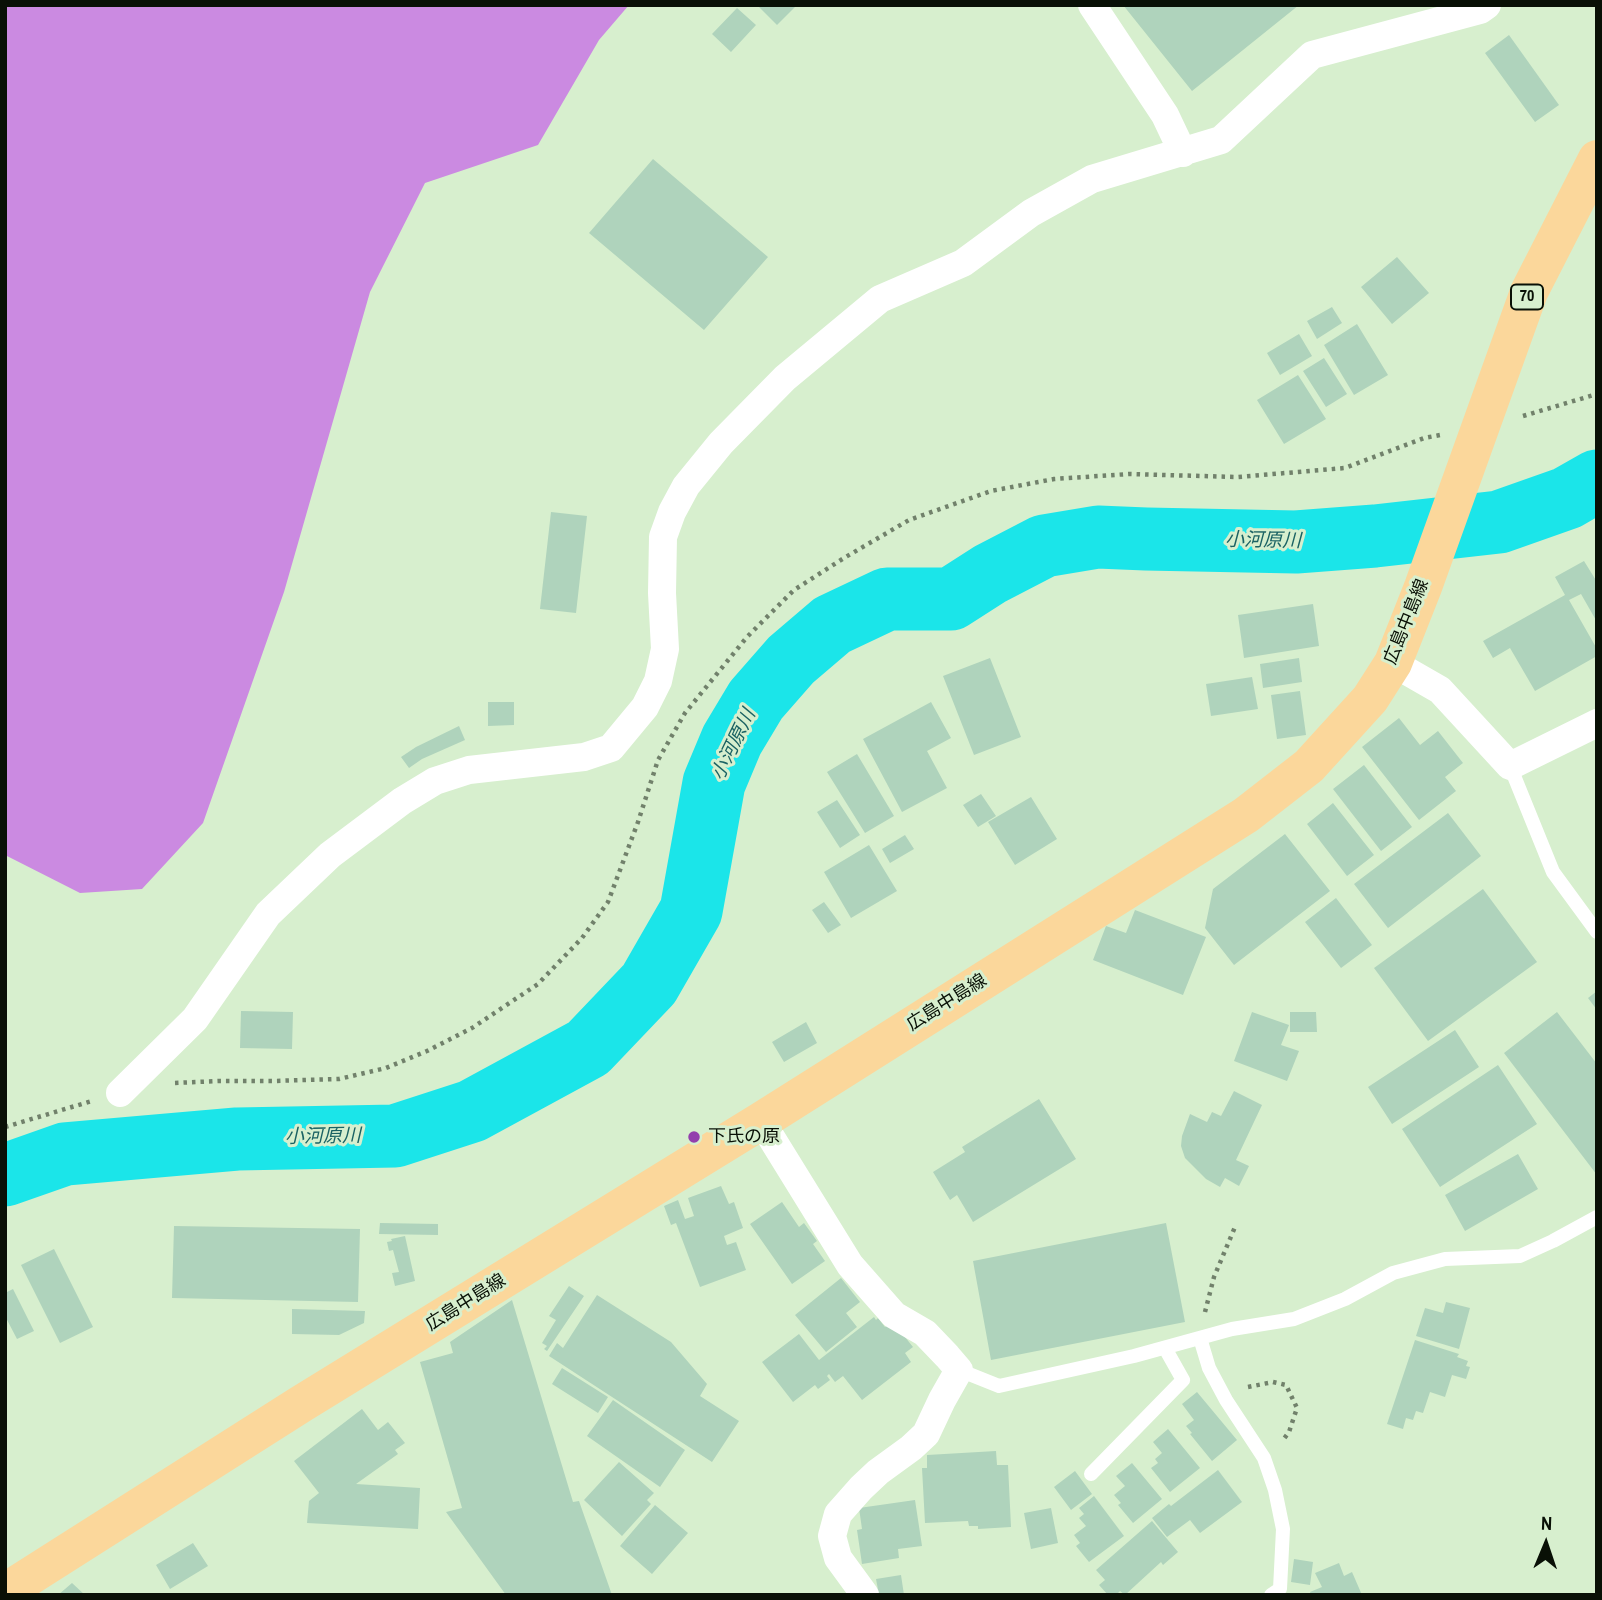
<!DOCTYPE html>
<html>
<head>
<meta charset="utf-8">
<style>
  body { margin:0 }
  #map { position:relative; width:1602px; height:1600px; overflow:hidden; background:#d7efce; font-family:"Archivo Narrow",sans-serif }
  canvas { display:block }
  .frame { position:absolute; inset:0; border:7px solid #091006; pointer-events:none }
  .north { position:absolute; left:1511px; top:1509px; width:70px; height:70px; -webkit-text-stroke:5px #d7efce; paint-order:stroke; rotate:2deg; font-size:19px; font-weight:700; line-height:28px; text-align:center; color:#091006 }
  .north::after { content:''; display:block; margin:auto; width:24px; height:32px; background:#091006; clip-path:polygon(50% 0,100% 100%,50% 72%,0 100%) }
</style>
</head>
<body>
<div id="map">
<canvas width="1602" height="1600"></canvas>
<div class="frame"></div>
<div class="north">N</div>
</div>
<script>
const ctx = document.querySelector('canvas').getContext('2d');
ctx.lineJoin = 'round';
function fillPath(path, color) { ctx.fillStyle = color; ctx.fill(path, 'evenodd'); }
const poly = rows => new Path2D(rows.map(r => 'M' + r).join(''));
function stroke(path, color, width, dash) { ctx.strokeStyle = color; ctx.lineWidth = width; ctx.lineCap = dash ? 'butt' : 'round'; ctx.setLineDash(dash || []); ctx.stroke(path); }
function label(font, color, halo, rows, align = 'center') {
  ctx.font = font + ' "Archivo Narrow","Noto Sans JP",sans-serif'; ctx.lineWidth = 6; ctx.setLineDash([]); ctx.textBaseline = 'middle'; ctx.strokeStyle = halo; ctx.fillStyle = color; for (const [text, x, y, turn = 0] of rows) {
    ctx.save(); ctx.translate(x, y); ctx.rotate((+turn || 0) * Math.PI / 180); ctx.textAlign = isNaN(turn) ? turn : align; if (halo) ctx.strokeText(text, 0, 0); ctx.fillText(text, 0, 0); ctx.restore();
  }
}
const forest = poly([
  [5,5,629,5,599,40,538,145,425,183,370,292,284,592,203,823,142,889,80,893,5,855]
]);
const river = poly([
  [5,1175,65,1154,237,1139,395,1136,472,1111,588,1048,649,984,691,911,714,783,732,740,756,700,791,660,832,625,887,599,951,599,990,574,1044,546,1098,537,1146,539,1296,542,1375,536,1499,522,1567,498,1597,481]
]);
const building = poly([
  [757,5,797,5,777,25],
  [1123,5,1299,5,1192,91],
  [737,8,756,25,731,52,712,34],
  [1509,35,1559,105,1535,122,1485,53],
  [653,159,768,257,704,330,589,233],
  [1397,257,1429,293,1392,324,1361,287],
  [1332,307,1342,323,1317,339,1307,321],
  [1357,324,1388,375,1354,395,1324,345],
  [1299,334,1312,356,1280,375,1267,353],
  [1324,358,1347,394,1326,407,1303,371],
  [1298,375,1326,419,1284,444,1257,400],
  [551,512,587,516,576,613,540,609],
  [1584,561,1597,582,1597,622,1581,594,1569,600,1597,649,1597,656,1535,691,1510,648,1493,658,1483,641,1565,595,1555,577],
  [1313,604,1319,646,1244,658,1238,615],
  [990,658,1021,737,974,755,943,676],
  [1299,658,1302,682,1263,688,1260,664],
  [1252,677,1258,709,1211,716,1206,684],
  [1300,691,1306,735,1277,739,1271,695],
  [488,702,514,702,514,725,488,726],
  [931,702,951,738,927,751,947,788,902,812,863,739],
  [1399,718,1420,745,1438,731,1463,763,1445,777,1456,791,1419,820,1362,747],
  [459,726,465,740,422,759,409,768,401,757,416,747],
  [857,754,894,816,865,833,827,772],
  [1364,765,1412,827,1381,851,1333,789],
  [981,794,996,816,978,827,963,805],
  [1031,797,1057,839,1015,865,988,822],
  [837,800,860,835,840,848,817,812],
  [1333,803,1374,855,1347,876,1307,824],
  [1448,813,1481,856,1388,928,1354,884],
  [1285,834,1330,891,1234,965,1205,928,1213,889],
  [905,835,914,849,890,863,882,849],
  [869,845,897,891,851,918,824,872],
  [1483,889,1537,962,1428,1041,1374,968],
  [1336,898,1372,945,1341,968,1305,922],
  [824,902,841,925,828,933,812,910],
  [1135,910,1206,937,1183,995,1093,960,1106,926,1126,933],
  [1597,991,1597,1010,1588,998],
  [241,1011,293,1012,292,1049,240,1048],
  [1252,1012,1289,1025,1281,1045,1299,1051,1287,1081,1234,1061],
  [1290,1012,1316,1012,1317,1032,1290,1032],
  [1557,1012,1597,1064,1597,1175,1504,1053],
  [806,1022,817,1043,784,1062,772,1042],
  [1455,1030,1479,1067,1392,1124,1368,1087],
  [1498,1065,1537,1124,1440,1187,1402,1129],
  [1234,1091,1262,1105,1236,1160,1249,1166,1239,1186,1225,1178,1220,1187,1206,1179,1185,1158,1181,1146,1182,1136,1190,1114,1207,1122,1212,1112,1221,1116],
  [1039,1099,1076,1159,973,1222,957,1195,950,1200,933,1172,965,1152,962,1147],
  [1518,1154,1538,1189,1465,1231,1445,1195],
  [721,1186,729,1204,734,1202,743,1228,724,1236,727,1245,736,1242,746,1270,700,1287,676,1223,671,1225,664,1206,678,1200,685,1219,694,1216,688,1198],
  [782,1202,799,1227,804,1223,817,1241,813,1244,825,1261,792,1284,750,1224],
  [380,1223,438,1224,438,1235,379,1234],
  [1166,1223,1185,1322,991,1360,973,1261],
  [174,1226,360,1229,358,1302,172,1298],
  [405,1236,415,1281,395,1286,392,1273,399,1272,393,1250,389,1251,387,1242,392,1241,391,1239],
  [54,1249,93,1327,60,1343,21,1265],
  [841,1278,860,1302,846,1313,857,1327,826,1352,795,1315],
  [569,1286,584,1296,547,1351,544,1349,547,1346,542,1343,556,1320,549,1316],
  [13,1289,34,1331,17,1339,5,1316,5,1293],
  [597,1295,671,1342,707,1384,700,1396,739,1421,712,1462,549,1356,557,1343,563,1348],
  [512,1300,573,1502,579,1501,612,1595,506,1595,446,1512,462,1508,420,1362,453,1353,450,1342],
  [1446,1302,1470,1308,1459,1349,1416,1336,1425,1308,1443,1313],
  [292,1309,365,1311,364,1323,339,1335,292,1334],
  [874,1317,876,1320,878,1318,885,1327,893,1322,913,1347,905,1353,911,1362,862,1400,843,1376,835,1382,829,1374,827,1376,830,1380,818,1389,815,1385,793,1402,762,1362,799,1334,819,1360],
  [1415,1340,1459,1354,1457,1357,1468,1361,1466,1366,1470,1367,1466,1379,1452,1375,1445,1397,1430,1392,1423,1413,1416,1411,1413,1420,1406,1418,1403,1429,1387,1424],
  [562,1368,608,1397,598,1413,552,1384],
  [1197,1392,1237,1440,1212,1461,1190,1434,1192,1433,1186,1426,1194,1420,1182,1404],
  [613,1400,685,1450,660,1487,587,1436],
  [362,1409,378,1430,388,1422,405,1443,395,1450,398,1454,356,1484,420,1488,418,1529,307,1523,309,1501,319,1493,294,1461],
  [1168,1429,1200,1468,1170,1492,1151,1468,1158,1463,1155,1459,1162,1453,1153,1442],
  [996,1451,997,1465,1008,1465,1011,1527,978,1529,978,1526,969,1526,968,1521,925,1523,922,1468,927,1468,927,1455],
  [619,1462,654,1493,647,1500,651,1504,622,1536,584,1500],
  [1132,1463,1162,1499,1133,1523,1118,1505,1121,1503,1114,1495,1125,1486,1116,1476],
  [1218,1470,1242,1502,1200,1533,1190,1520,1167,1537,1152,1518,1169,1504,1171,1506],
  [1075,1471,1092,1494,1071,1510,1054,1487],
  [1094,1496,1124,1536,1089,1562,1076,1546,1080,1543,1074,1535,1086,1526,1079,1518,1084,1514,1079,1508],
  [915,1500,922,1546,898,1549,899,1558,862,1564,857,1530,862,1529,859,1508],
  [655,1505,688,1533,652,1574,620,1546],
  [1051,1508,1058,1543,1031,1549,1024,1513],
  [1152,1521,1178,1552,1163,1565,1161,1562,1125,1595,1120,1591,1116,1595,1108,1595,1099,1585,1105,1580,1096,1570],
  [193,1543,208,1566,170,1589,156,1565],
  [1294,1559,1313,1562,1310,1585,1291,1582],
  [1339,1563,1344,1576,1352,1572,1362,1595,1311,1595,1310,1592,1322,1587,1315,1573],
  [901,1575,904,1595,879,1595,876,1579],
  [72,1583,85,1595,58,1595]
]);
const path = poly([
  [1523,416,1597,394],
  [175,1083,219,1081,273,1081,339,1079,386,1068,427,1051,472,1028,538,984,582,938,608,902,638,822,658,760,685,713,747,637,794,590,844,558,909,520,991,491,1054,479,1129,474,1238,477,1345,468,1424,438,1440,435],
  [5,1127,92,1101],
  [1205,1312,1214,1277,1235,1227],
  [1248,1387,1273,1382,1286,1385,1297,1408,1289,1432,1283,1440]
]);
const service = poly([
  [1510,766,1553,872,1597,932],
  [1200,1338,1209,1368,1226,1400,1264,1458,1275,1490,1283,1529,1280,1589,1271,1595],
  [959,1370,999,1386,1134,1356,1232,1329,1294,1319,1345,1299,1393,1273,1445,1259,1520,1256,1553,1241,1597,1217],
  [1091,1474,1183,1380,1165,1348]
]);
const minor = poly([
  [1092,5,1165,115,1183,153],
  [1393,663,1440,690,1510,766,1597,723],
  [120,1093,195,1019,268,914,330,855,402,801,435,781,469,770,584,757,611,748,645,707,658,681,665,649,662,593,663,537,672,512,686,486,721,443,785,378,880,299,963,263,1031,213,1092,179,1221,140,1312,55,1480,10,1487,5],
  [761,1121,850,1265,894,1315,925,1333,947,1356,959,1370,942,1400,926,1434,911,1448,878,1472,861,1488,838,1514,832,1536,838,1558,865,1595]
]);
const primary = poly([
  [5,1592,301,1404,761,1121,1246,815,1309,766,1370,699,1393,663,1423,587,1529,292,1597,159]
]);
const markers = [
  [694,1137,7,"#933fad"]
];
const shields = [
  [1527,297,32]
];
const shieldNames = [
  ["70",1527,297]
];
const streetNames = [
  ["広島中島線",1407,622,-68],
  ["広島中島線",947,1003,-32],
  ["広島中島線",466,1303,-32]
];
const poiNames = [
  ["下氏の原",708,1137]
];
const waterNames = [
  ["小河原川",1263,541,1],
  ["小河原川",734,745,-64],
  ["小河原川",323,1137,-1]
];
fillPath(forest, '#cb8ae1');
stroke(river, '#1be5e9', 63);
fillPath(building, '#afd3bc');
stroke(path, '#71816b', 4.5, [3.5, 5]);
stroke(service, '#fff', 14);
stroke(minor, '#fff', 28);
stroke(primary, '#fbd79b', 38);
for (const [x, y, r, color] of markers) { const dot = new Path2D(); dot.arc(x, y, r, 0, 2 * Math.PI); ctx.fillStyle = color; ctx.fill(dot); stroke(dot, '#d7efce', 2.5); }
for (const [x, y, w] of shields) { const box = new Path2D(); box.roundRect(x - w / 2, y - 12.5, w, 25, 5); ctx.fillStyle = '#d7efce'; ctx.fill(box); stroke(box, '#091006', 2); }
label('bold 16px', '#091006', null, shieldNames);
label('18px', '#091006', '#d7efce', streetNames);
label('18px', '#091006', '#d7efce', poiNames, 'left');
label('italic 19px', '#1a6263', '#d7efce', waterNames);
</script>
</body>
</html>
